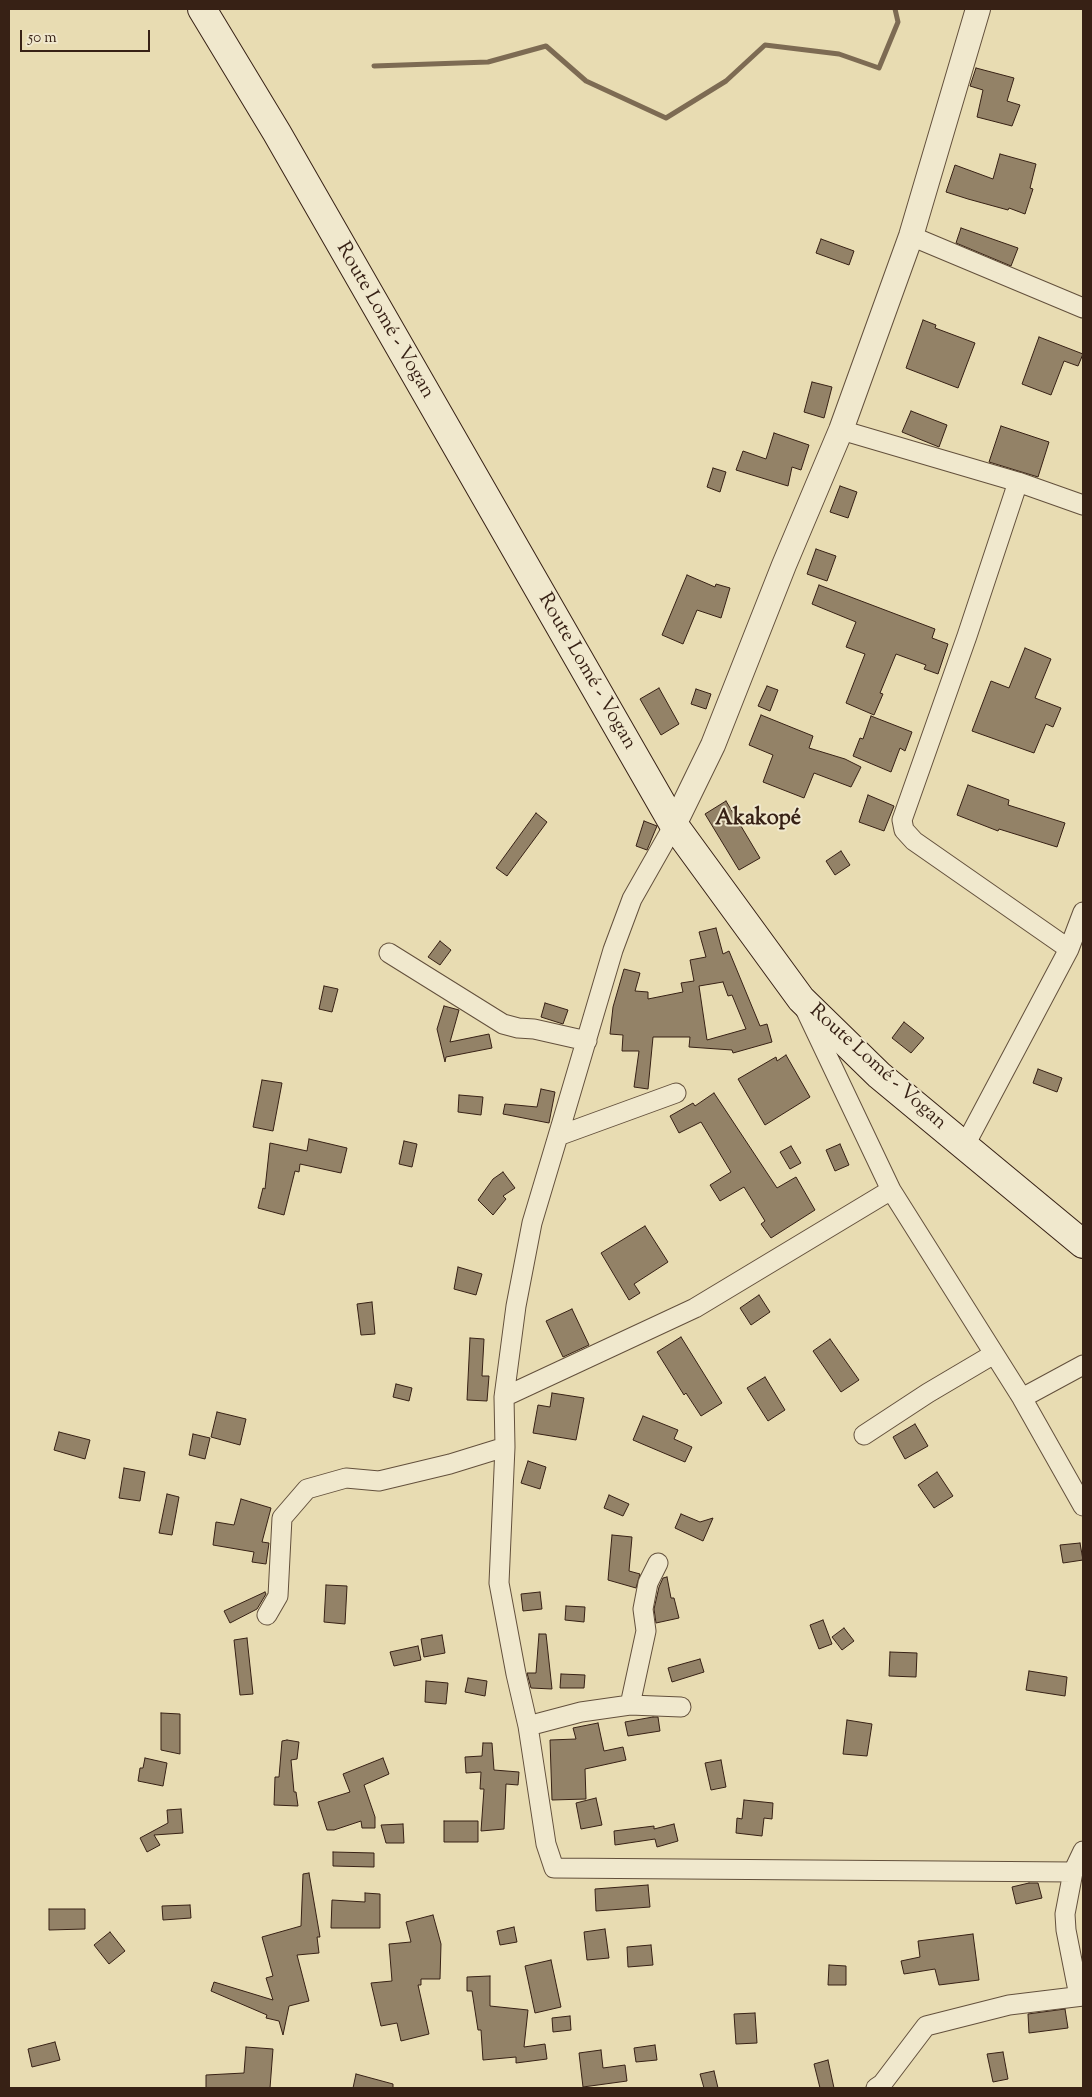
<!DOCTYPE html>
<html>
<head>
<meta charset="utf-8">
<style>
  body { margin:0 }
  #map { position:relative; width:1092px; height:2097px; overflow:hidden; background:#e8dcb2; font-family:"Sorts Mill Goudy",serif }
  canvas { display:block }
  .frame { position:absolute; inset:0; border:10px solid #372115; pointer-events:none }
  .scale { position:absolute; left:20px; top:30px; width:130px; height:22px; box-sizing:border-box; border:2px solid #372115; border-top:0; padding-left:6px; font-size:15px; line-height:18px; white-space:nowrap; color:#372115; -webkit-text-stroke:4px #f0e8cd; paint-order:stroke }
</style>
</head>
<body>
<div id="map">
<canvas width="1092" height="2097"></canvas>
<div class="frame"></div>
<div class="scale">50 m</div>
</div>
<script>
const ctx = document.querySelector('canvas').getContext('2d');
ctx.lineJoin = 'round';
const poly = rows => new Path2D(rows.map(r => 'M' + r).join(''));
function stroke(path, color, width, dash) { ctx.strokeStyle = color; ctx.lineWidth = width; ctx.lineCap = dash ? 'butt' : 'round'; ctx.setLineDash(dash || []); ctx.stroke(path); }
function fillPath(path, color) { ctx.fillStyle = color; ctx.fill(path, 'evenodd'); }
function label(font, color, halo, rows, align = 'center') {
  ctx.font = font + ' "Sorts Mill Goudy",serif'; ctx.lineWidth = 4; ctx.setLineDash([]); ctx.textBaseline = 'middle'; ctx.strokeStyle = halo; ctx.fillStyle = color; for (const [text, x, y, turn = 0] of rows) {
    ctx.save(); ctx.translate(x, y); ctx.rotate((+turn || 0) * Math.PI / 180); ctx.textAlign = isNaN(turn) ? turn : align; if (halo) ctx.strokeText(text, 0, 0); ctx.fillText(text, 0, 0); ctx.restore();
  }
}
const stream = poly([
  [374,66,488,62,546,46,586,81,666,118,726,81,765,45,839,54,879,68,898,22,895,9]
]);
const building = poly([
  [976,68,1014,78,1007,101,1020,105,1012,126,977,117,983,90,970,86,976,68],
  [1000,154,1036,164,1030,188,1033,189,1025,214,1009,208,1008,210,968,199,946,192,955,165,993,179,1000,154],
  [961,228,1018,248,1011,266,956,243,961,228],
  [821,239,854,251,849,265,816,253,821,239],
  [923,320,936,325,935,328,975,343,958,388,906,368,923,320],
  [1039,337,1083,354,1078,366,1064,361,1051,395,1022,384,1039,337],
  [812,382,832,387,824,418,804,412,812,382],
  [911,411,947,425,939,447,902,432,911,411],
  [1001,426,1049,442,1038,477,989,462,1001,426],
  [774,433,809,445,801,470,792,467,788,486,736,470,743,451,766,459,774,433],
  [713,468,726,472,720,492,707,487,713,468],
  [840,486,857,492,848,518,830,512,840,486],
  [816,549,836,556,827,581,807,574,816,549],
  [687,575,715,587,716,584,730,588,721,618,697,610,683,644,662,635,687,575],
  [819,585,935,629,932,638,948,644,938,674,924,669,926,665,896,654,880,693,883,694,874,715,846,703,865,654,846,647,856,622,812,604,819,585],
  [1025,648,1051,659,1035,698,1061,708,1053,727,1046,724,1034,753,972,731,991,681,1009,688,1025,648],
  [767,686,778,690,770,711,758,706,767,686],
  [659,688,679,724,661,735,640,699,659,688],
  [696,689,711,694,706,709,691,704,696,689],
  [761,715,813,736,809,748,845,759,861,767,851,787,814,773,804,798,763,782,773,755,749,745,761,715],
  [871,716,912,732,905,751,900,748,891,772,853,756,860,738,863,739,871,716],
  [968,785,1009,800,1008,805,1065,823,1057,847,999,829,998,831,957,815,968,785],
  [868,795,894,806,884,831,859,822,868,795],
  [726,801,760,858,739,870,705,814,726,801],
  [536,813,547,822,507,876,496,868,536,813],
  [644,821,657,826,647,850,636,846,644,821],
  [841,851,850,865,835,875,826,861,841,851],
  [716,928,723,954,729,951,760,1026,767,1024,772,1042,733,1053,732,1050,689,1047,690,1037,653,1037,648,1089,634,1087,639,1051,622,1051,623,1035,610,1034,613,1007,624,969,640,973,635,991,648,992,648,999,683,992,681,983,694,981,690,960,706,957,699,932,716,928],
  [723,982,728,996,732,995,746,1029,707,1040,699,986,723,982],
  [440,941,451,950,440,965,428,957,440,941],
  [324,986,338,989,332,1012,319,1009,324,986],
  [545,1003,568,1010,563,1024,541,1017,545,1003],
  [444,1006,459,1010,450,1042,489,1034,492,1048,446,1057,445,1062,437,1029,444,1006],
  [904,1022,924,1038,911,1053,892,1038,904,1022],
  [786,1055,810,1097,765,1125,738,1079,776,1057,777,1061,786,1055],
  [1038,1069,1062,1078,1057,1092,1033,1083,1038,1069],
  [262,1080,282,1083,273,1131,253,1127,262,1080],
  [541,1089,555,1092,549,1123,503,1114,505,1104,537,1107,541,1089],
  [714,1093,777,1188,796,1177,815,1210,771,1238,761,1224,765,1221,744,1187,720,1201,710,1185,731,1172,701,1122,679,1133,670,1116,693,1103,695,1106,714,1093],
  [459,1095,483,1097,481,1115,458,1112,459,1095],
  [309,1139,347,1148,341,1173,300,1164,299,1172,295,1171,284,1215,258,1208,263,1188,265,1189,270,1143,307,1151,309,1139],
  [404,1141,417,1144,412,1167,399,1164,404,1141],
  [840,1144,849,1165,835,1171,826,1150,840,1144],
  [791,1146,801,1163,790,1169,780,1152,791,1146],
  [503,1172,515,1188,503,1196,506,1199,493,1215,478,1200,493,1179,503,1172],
  [645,1226,668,1262,634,1284,640,1293,629,1300,601,1253,645,1226],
  [458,1267,482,1274,476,1295,454,1289,458,1267],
  [759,1295,770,1312,751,1325,740,1308,759,1295],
  [372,1302,375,1334,361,1335,357,1304,372,1302],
  [572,1309,589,1345,563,1357,546,1321,572,1309],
  [681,1337,722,1403,701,1416,686,1393,684,1395,657,1352,681,1337],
  [470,1338,484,1339,482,1376,489,1376,487,1401,467,1400,470,1338],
  [830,1339,859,1380,841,1392,813,1351,830,1339],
  [765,1377,785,1410,768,1421,747,1388,765,1377],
  [396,1384,412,1388,409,1401,393,1397,396,1384],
  [552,1393,584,1398,576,1440,533,1433,538,1405,550,1407,552,1393],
  [217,1412,246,1419,240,1445,211,1437,217,1412],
  [643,1416,678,1430,674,1439,692,1447,685,1462,633,1440,643,1416],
  [915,1424,928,1446,905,1459,893,1437,915,1424],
  [59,1432,90,1440,85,1459,54,1450,59,1432],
  [193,1434,210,1438,205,1459,189,1455,193,1434],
  [528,1461,546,1467,540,1489,521,1483,528,1461],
  [124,1468,145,1472,140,1501,119,1498,124,1468],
  [937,1472,953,1496,934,1508,918,1485,937,1472],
  [167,1494,179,1497,172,1535,159,1533,167,1494],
  [609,1495,629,1504,623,1516,604,1508,609,1495],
  [241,1499,271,1508,262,1542,269,1543,266,1564,252,1562,254,1552,213,1545,216,1522,234,1525,241,1499],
  [681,1514,700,1522,713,1518,703,1541,675,1528,681,1514],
  [612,1535,632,1537,629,1571,640,1574,636,1588,608,1580,612,1535],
  [1080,1543,1083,1560,1063,1563,1060,1545,1080,1543],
  [667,1577,671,1598,674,1598,679,1618,656,1623,654,1609,659,1587,663,1578,667,1577],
  [326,1585,347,1586,345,1624,324,1622,326,1585],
  [265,1592,266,1594,257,1609,230,1623,224,1611,265,1592],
  [540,1592,542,1609,523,1611,521,1594,540,1592],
  [566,1606,585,1607,584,1622,565,1620,566,1606],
  [823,1620,832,1644,819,1649,810,1625,823,1620],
  [844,1628,854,1641,842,1650,832,1637,844,1628],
  [539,1634,546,1634,552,1689,531,1688,527,1673,536,1673,539,1634],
  [442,1635,445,1653,424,1657,421,1639,442,1635],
  [247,1638,253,1694,240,1695,234,1640,247,1638],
  [418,1646,421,1660,394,1666,390,1652,418,1646],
  [890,1652,917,1653,916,1677,889,1676,890,1652],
  [700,1659,704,1672,672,1682,668,1668,700,1659],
  [1029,1671,1067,1677,1065,1696,1026,1690,1029,1671],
  [561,1674,585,1675,584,1688,560,1688,561,1674],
  [468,1678,487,1681,485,1696,465,1692,468,1678],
  [426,1681,448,1683,446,1704,425,1702,426,1681],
  [161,1713,180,1714,180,1754,161,1750,161,1713],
  [653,1717,658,1717,660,1731,628,1736,625,1722,653,1717],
  [847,1720,872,1724,867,1756,843,1754,847,1720],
  [598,1723,604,1751,623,1747,626,1760,585,1769,586,1799,552,1800,550,1740,576,1739,573,1728,598,1723],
  [287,1740,299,1742,297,1759,291,1760,294,1792,296,1792,298,1806,274,1805,275,1777,279,1777,282,1741,287,1740],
  [483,1743,492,1743,494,1770,519,1772,518,1785,506,1784,504,1829,481,1831,484,1789,480,1789,481,1772,466,1773,465,1757,482,1756,483,1743],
  [145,1758,167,1763,163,1786,138,1781,140,1768,143,1768,145,1758],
  [383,1758,389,1774,364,1785,375,1817,375,1828,362,1828,361,1821,334,1830,327,1830,318,1802,350,1792,343,1774,383,1758],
  [721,1760,726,1787,711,1790,705,1763,721,1760],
  [596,1798,602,1825,581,1829,576,1803,596,1798],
  [744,1800,773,1803,772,1819,764,1818,762,1836,736,1833,737,1818,742,1819,744,1800],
  [181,1809,183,1833,154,1835,160,1845,147,1852,140,1838,168,1823,167,1810,181,1809],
  [444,1821,478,1821,478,1842,444,1842,444,1821],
  [403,1824,404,1843,386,1843,381,1825,403,1824],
  [674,1824,678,1841,657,1847,655,1839,615,1845,614,1831,654,1826,654,1829,674,1824],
  [333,1852,374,1853,374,1867,333,1866,333,1852],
  [309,1873,320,1937,317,1937,319,1953,297,1955,309,2001,289,2006,283,2035,279,2021,266,2018,267,2015,211,1991,214,1982,273,2000,266,1978,273,1976,262,1937,301,1926,303,1874,309,1873],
  [1029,1883,1038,1883,1042,1898,1016,1904,1012,1887,1029,1883],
  [648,1885,650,1907,596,1911,595,1889,648,1885],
  [365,1893,380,1894,380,1928,331,1928,332,1900,365,1902,365,1893],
  [190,1905,191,1918,163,1920,162,1906,190,1905],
  [49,1909,85,1909,85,1929,49,1930,49,1909],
  [433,1915,441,1944,440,1979,421,1979,421,1985,418,1985,429,2034,401,2041,397,2023,381,2026,371,1983,392,1981,389,1944,411,1942,406,1922,433,1915],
  [514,1927,517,1942,500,1945,497,1931,514,1927],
  [605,1929,609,1958,587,1960,584,1932,605,1929],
  [110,1932,125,1951,109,1964,94,1945,110,1932],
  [973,1934,979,1980,939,1985,935,1969,904,1974,901,1961,920,1957,918,1941,973,1934],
  [651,1945,653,1965,628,1967,627,1947,651,1945],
  [551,1960,561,2007,535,2013,525,1966,551,1960],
  [829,1965,846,1966,846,1985,828,1985,829,1965],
  [490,1976,490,2006,528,2010,524,2047,545,2044,547,2059,516,2063,516,2057,483,2060,481,2030,478,2030,472,1991,467,1991,467,1977,490,1976],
  [1065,2009,1068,2028,1029,2033,1028,2014,1065,2009],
  [755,2013,757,2043,736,2044,734,2014,755,2013],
  [570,2016,571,2030,553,2032,552,2018,570,2016],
  [55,2042,60,2060,32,2067,28,2049,55,2042],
  [655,2045,657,2060,636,2062,634,2048,655,2045],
  [246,2047,273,2049,270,2088,206,2088,206,2075,244,2073,246,2047],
  [601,2050,603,2068,625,2065,627,2081,583,2087,579,2053,601,2050],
  [1003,2052,1008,2079,993,2082,987,2054,1003,2052],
  [828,2060,834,2088,820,2088,814,2064,828,2060],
  [714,2071,718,2088,704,2088,700,2074,714,2071],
  [356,2074,393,2084,393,2088,353,2088,356,2074]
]);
const minor = poly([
  [911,236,1083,308],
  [841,430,1018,482],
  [674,825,632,899,613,950,558,1136,532,1223,516,1306,504,1397,505,1447,499,1583,516,1674,528,1726,546,1844,554,1868,1073,1872],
  [1069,949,914,841,904,830,902,820,967,636,1018,482,1083,505],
  [389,953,503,1024,518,1028,534,1029,587,1041],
  [805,1009,891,1190,1022,1398,1083,1506],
  [558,1136,676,1093],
  [965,1145,1069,949,1083,912],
  [504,1397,695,1308,891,1190],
  [1022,1398,1083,1365],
  [864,1435,928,1393,994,1354],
  [267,1615,278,1596,282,1518,307,1489,346,1478,379,1481,450,1464,505,1447],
  [630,1705,646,1631,643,1609,648,1583,658,1563],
  [528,1726,581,1712,630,1705,681,1707],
  [1079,1996,1066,1930,1065,1914,1073,1872,1083,1851],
  [876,2088,882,2084,926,2026,1009,2005,1083,1996]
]);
const tertiary = poly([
  [674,825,713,745,784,565,841,430,911,236,978,9]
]);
const secondary = poly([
  [202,9,277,133,674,825,801,999,879,1075,1083,1244]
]);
const streetNames = [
  ["Route Lomé - Vogan",384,321,60],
  ["Route Lomé - Vogan",586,672,60],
  ["Route Lomé - Vogan",877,1068,42]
];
const quarterNames = [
  ["Akakopé",758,820]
];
stroke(stream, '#7d6b53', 5);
fillPath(building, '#938267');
stroke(building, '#372115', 1);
stroke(minor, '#63503c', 21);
stroke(tertiary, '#63503c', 26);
stroke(secondary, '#372115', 30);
stroke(minor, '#f0e8cd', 19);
stroke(tertiary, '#f0e8cd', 24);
stroke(secondary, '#f0e8cd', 28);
label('20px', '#372115', '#f0e8cd', streetNames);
label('bold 22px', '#372115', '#f0e8cd', quarterNames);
</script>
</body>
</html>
